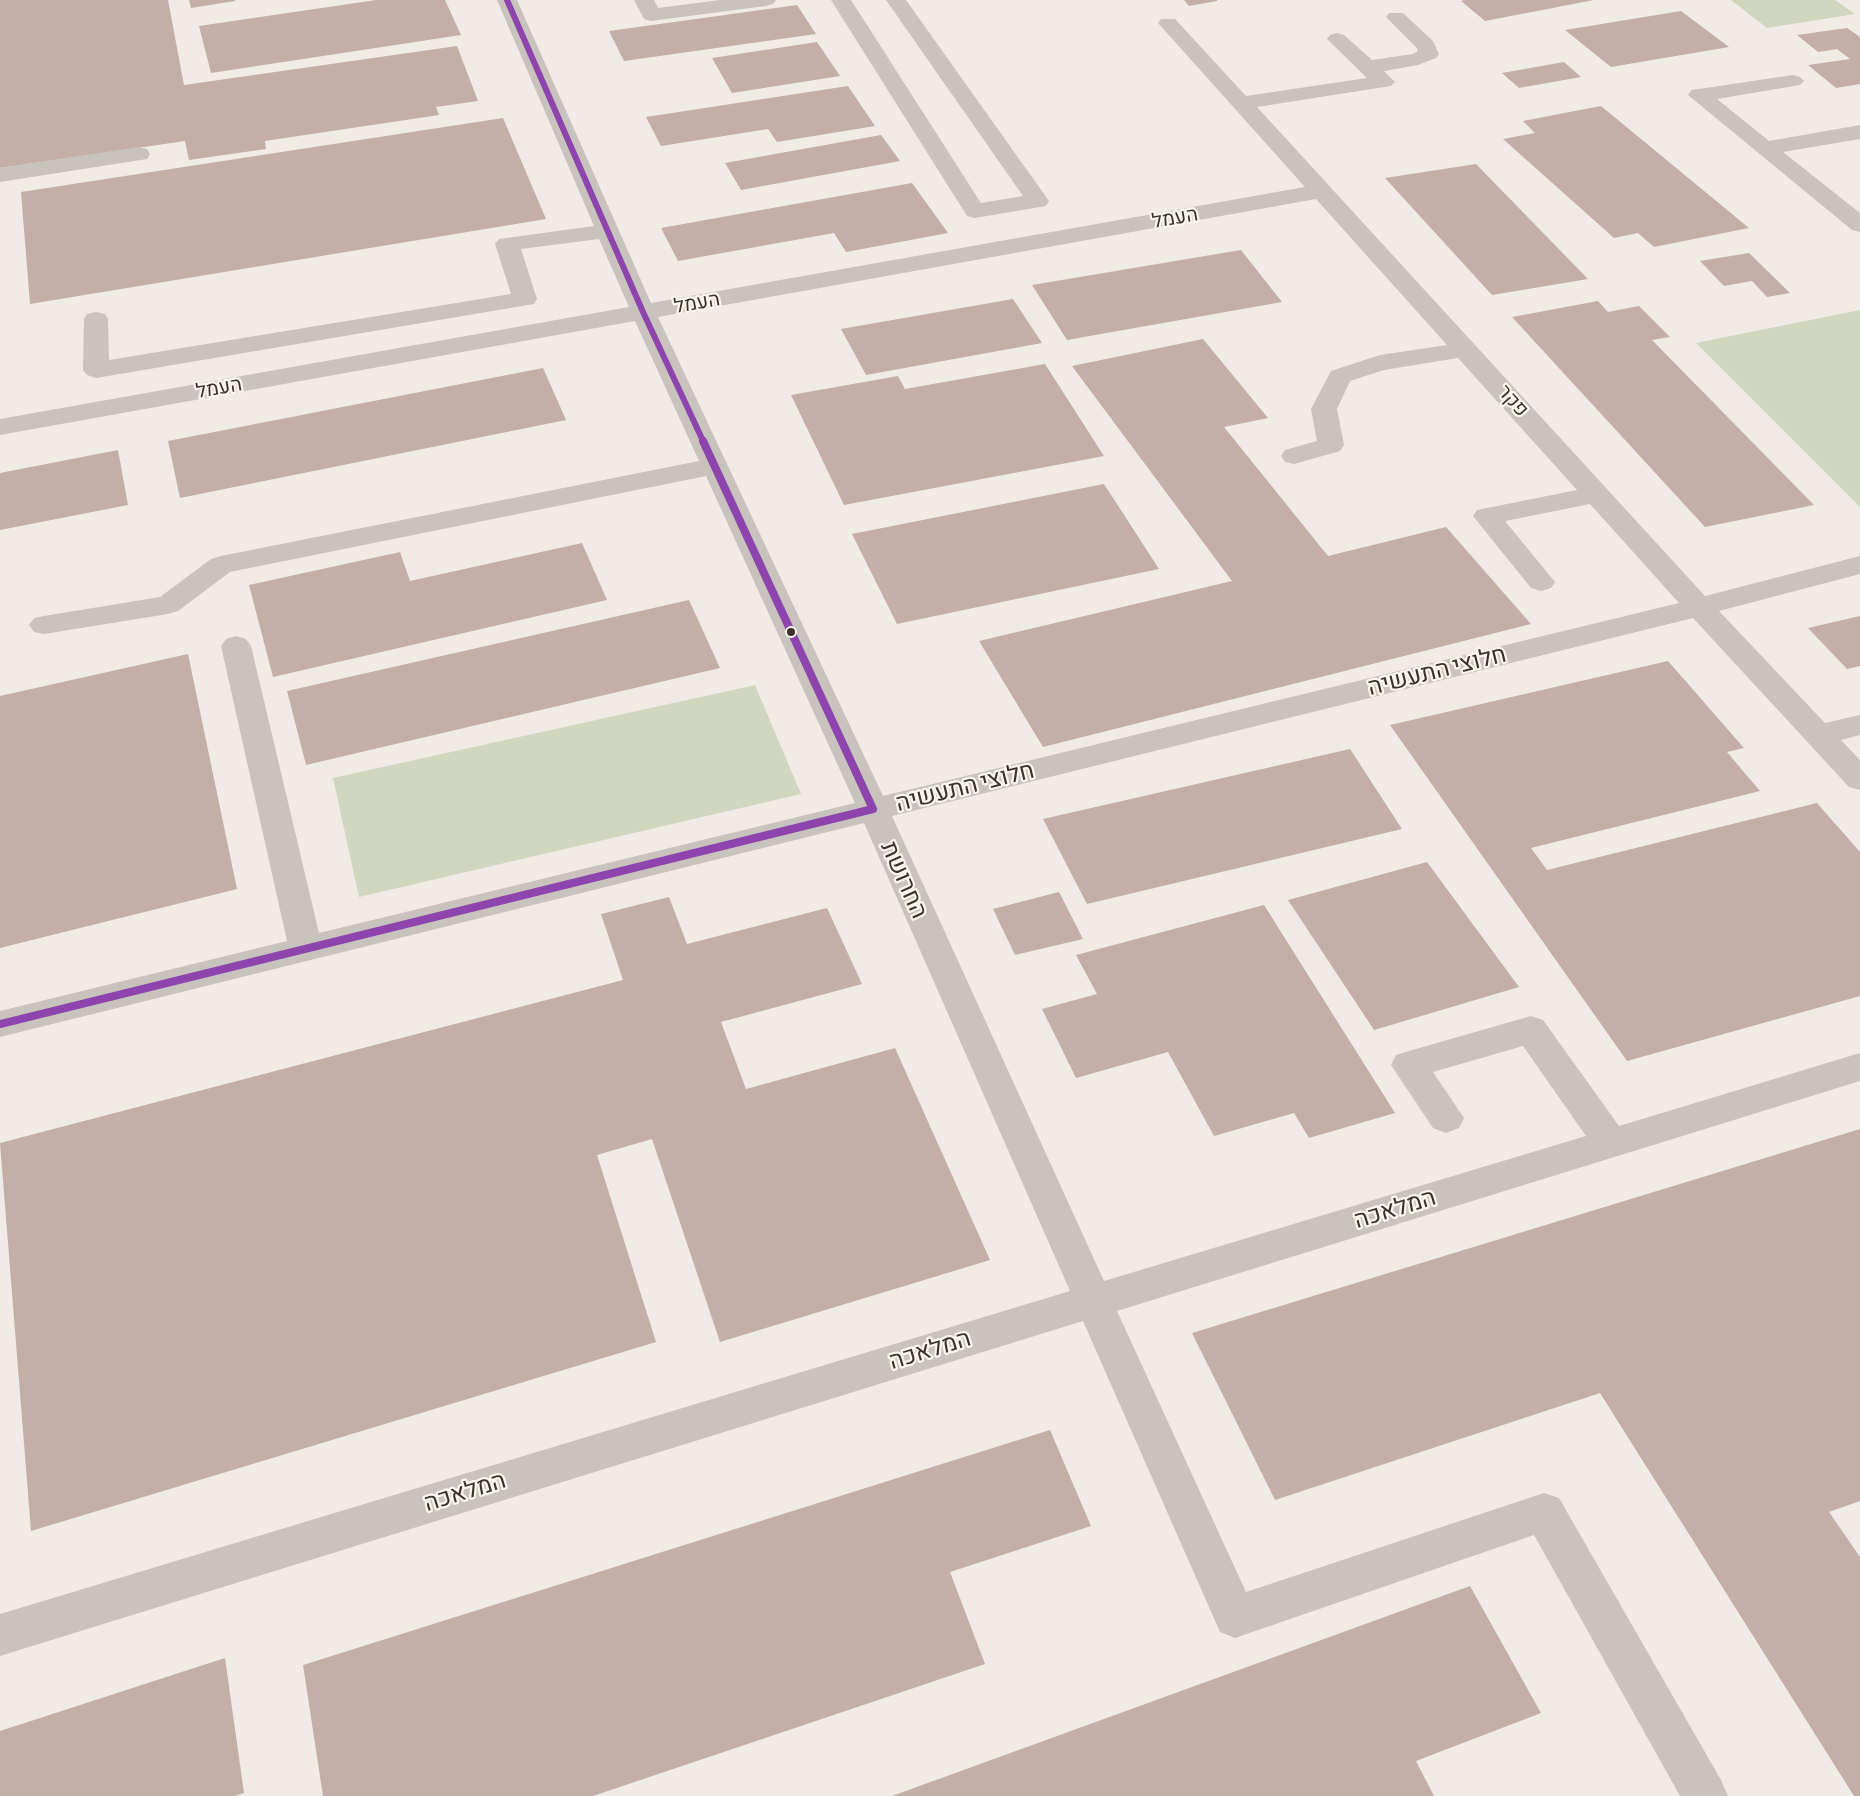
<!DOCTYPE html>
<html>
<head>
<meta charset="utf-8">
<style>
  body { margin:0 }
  canvas { display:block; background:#f0ebe5 }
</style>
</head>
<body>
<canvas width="1860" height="1796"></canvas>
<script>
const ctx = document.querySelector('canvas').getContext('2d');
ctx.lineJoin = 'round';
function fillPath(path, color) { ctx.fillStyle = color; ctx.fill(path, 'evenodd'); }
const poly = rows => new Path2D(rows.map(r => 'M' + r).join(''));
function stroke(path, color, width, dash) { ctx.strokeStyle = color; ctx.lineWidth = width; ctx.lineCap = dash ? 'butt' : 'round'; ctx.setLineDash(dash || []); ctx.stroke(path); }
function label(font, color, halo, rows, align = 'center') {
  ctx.font = font + ' "Alegreya Sans",Heebo,sans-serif'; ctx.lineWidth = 4.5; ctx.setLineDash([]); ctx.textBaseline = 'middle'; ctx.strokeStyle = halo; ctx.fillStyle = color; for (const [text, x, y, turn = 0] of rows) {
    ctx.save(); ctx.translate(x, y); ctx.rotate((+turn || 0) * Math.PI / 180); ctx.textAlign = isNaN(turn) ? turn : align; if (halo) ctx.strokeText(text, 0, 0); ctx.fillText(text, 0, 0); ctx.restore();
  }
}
const green = poly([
  [1731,0,1835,0,1855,14,1767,28],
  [1860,310,1860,507,1696,343],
  [755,685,801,794,359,897,333,778]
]);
const building = poly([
  [0,0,168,0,184,85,457,46,478,101,436,107,439,115,265,141,266,149,189,160,185,141,0,168],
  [189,0,235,0,235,1,191,8],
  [376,0,445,0,461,35,211,73,199,26],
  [1184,0,1217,0,1217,1,1189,6],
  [1594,0,1485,21,1461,1,1464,0],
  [797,5,816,34,624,61,609,31],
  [1681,11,1729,47,1611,67,1565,30],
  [1847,28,1860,37,1860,84,1836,88,1808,65,1850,59,1837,49,1818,52,1797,35],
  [817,42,840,76,732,93,712,58],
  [1564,62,1581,77,1519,88,1502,73],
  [848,86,875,126,777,142,768,129,661,146,646,117],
  [1601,106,1749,228,1654,247,1638,233,1614,238,1503,139,1535,133,1523,121],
  [503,118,546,219,30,304,21,192],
  [881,135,900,161,741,190,725,163],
  [1476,164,1588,279,1492,295,1385,178],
  [912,183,948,233,846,252,834,233,678,261,661,228],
  [1241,250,1282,302,1067,340,1032,285],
  [1749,253,1790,293,1767,297,1752,281,1724,286,1700,261],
  [1013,299,1042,343,866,375,841,329],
  [1598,301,1608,312,1639,306,1670,337,1652,340,1814,505,1705,527,1512,317],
  [1203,339,1268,418,1224,427,1328,556,1446,527,1531,624,1043,747,979,641,1232,581,1072,366],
  [1045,364,1104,456,844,505,791,395,898,376,905,389],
  [543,368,566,420,180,498,168,441],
  [118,450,128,505,0,530,0,473],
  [1104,484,1159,569,897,624,852,534],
  [582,543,607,600,273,677,249,585,400,552,410,581],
  [689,600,720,668,306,765,287,691],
  [1860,616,1860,666,1847,669,1808,628],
  [188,654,237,889,0,948,0,696],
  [1668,661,1744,748,1727,752,1760,791,1531,848,1547,870,1817,803,1860,852,1860,996,1627,1061,1390,725],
  [1350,749,1402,829,1087,904,1043,819],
  [1427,862,1519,987,1374,1030,1288,900],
  [1059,892,1083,939,1015,955,993,909],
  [669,897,687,944,827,908,862,984,721,1022,746,1089,895,1048,990,1260,720,1342,652,1139,597,1155,656,1342,31,1531,0,1143,623,980,601,914],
  [1264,905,1395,1113,1309,1138,1294,1113,1214,1136,1168,1052,1076,1078,1042,1009,1097,994,1076,955],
  [1860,1129,1860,1501,1829,1512,1860,1557,1860,1796,1854,1796,1600,1393,1275,1500,1192,1333],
  [1050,1430,1091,1526,950,1572,985,1664,593,1796,323,1796,303,1665],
  [1470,1586,1541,1713,1416,1761,1434,1796,892,1796],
  [225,1658,244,1793,235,1796,0,1796,0,1731]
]);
const minor = poly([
  [497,0,517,0,651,303,1305,187,1158,23,1161,19,1175,19,1246,96,1367,78,1327,39,1330,35,1337,33,1344,35,1372,60,1413,54,1418,51,1416,47,1386,17,1389,13,1403,13,1433,41,1439,54,1436,58,1418,65,1384,71,1395,82,1391,86,1257,107,1705,596,1860,556,1860,574,1719,611,1825,723,1860,715,1860,735,1841,740,1860,760,1860,790,1849,787,1693,618,892,816,1104,1281,1586,1136,1523,1046,1433,1072,1464,1118,1459,1128,1446,1133,1433,1128,1391,1065,1396,1055,1409,1051,1531,1016,1543,1020,1619,1126,1860,1053,1860,1081,1117,1311,1246,1592,1544,1493,1559,1498,1721,1780,1728,1796,1680,1796,1534,1535,1235,1638,1220,1632,1083,1321,0,1656,0,1614,1070,1291,864,823,0,1037,0,1011,287,941,221,646,226,639,236,636,246,639,251,646,319,933,855,803,706,476,230,572,178,611,168,614,44,634,34,632,29,625,34,618,44,616,160,597,211,559,221,556,699,461,635,321,0,435,0,419,629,307,599,239,521,249,537,299,534,304,96,378,87,375,83,370,84,319,87,314,96,312,105,314,108,319,109,360,511,294,495,244,499,239,594,226,497,0],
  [1316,199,1447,345,1380,355,1331,371,1311,409,1317,441,1285,450,1281,456,1285,462,1294,464,1340,451,1344,445,1337,409,1350,381,1384,370,1458,358,1577,490,1477,510,1473,516,1531,588,1541,591,1551,588,1555,582,1505,521,1590,504,1679,603,883,796,658,317,1316,199],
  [634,0,654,0,658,8,720,0,776,0,773,4,766,6,651,21,644,19,634,0],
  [831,0,851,0,981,203,1023,196,886,0,906,0,1049,201,1046,206,975,218,967,216,831,0],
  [1793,75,1800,77,1804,81,1800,85,1717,99,1769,141,1860,125,1860,139,1783,152,1860,213,1860,232,1852,230,1688,95,1691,90,1699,89,1793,75],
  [139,147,147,149,150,154,147,159,0,182,0,168,139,147]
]);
const bus1Far1 = poly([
  [507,0,643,312,704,443]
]);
const bus1 = poly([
  [703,441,873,809],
  [0,1024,873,809]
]);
const markers = [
  [791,632,5,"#3b302b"]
];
const farStreetnames = [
  ["העמל",1175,218,-10],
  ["העמל",697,303,-10],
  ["העמל",219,388,-10],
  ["פקר",1513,401,48]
];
const streetNames = [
  ["חלוצי התעשיה",1437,671,-14],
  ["חלוצי התעשיה",965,787,-14],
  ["החרושת",904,880,66],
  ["המלאכה",1395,1209,-17],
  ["המלאכה",930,1350,-17],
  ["המלאכה",465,1492,-17]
];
fillPath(green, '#d1d6bf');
fillPath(building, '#c3afa7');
fillPath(minor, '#c9c3be');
stroke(bus1Far1, '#8e44ad', 6);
stroke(bus1, '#8e44ad', 8);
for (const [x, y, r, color] of markers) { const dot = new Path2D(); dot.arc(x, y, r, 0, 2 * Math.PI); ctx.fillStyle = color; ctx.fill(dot); stroke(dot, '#fbf5ee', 2); }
label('20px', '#3b302b', '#fbf5ee', farStreetnames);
label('24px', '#3b302b', '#fbf5ee', streetNames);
</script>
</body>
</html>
